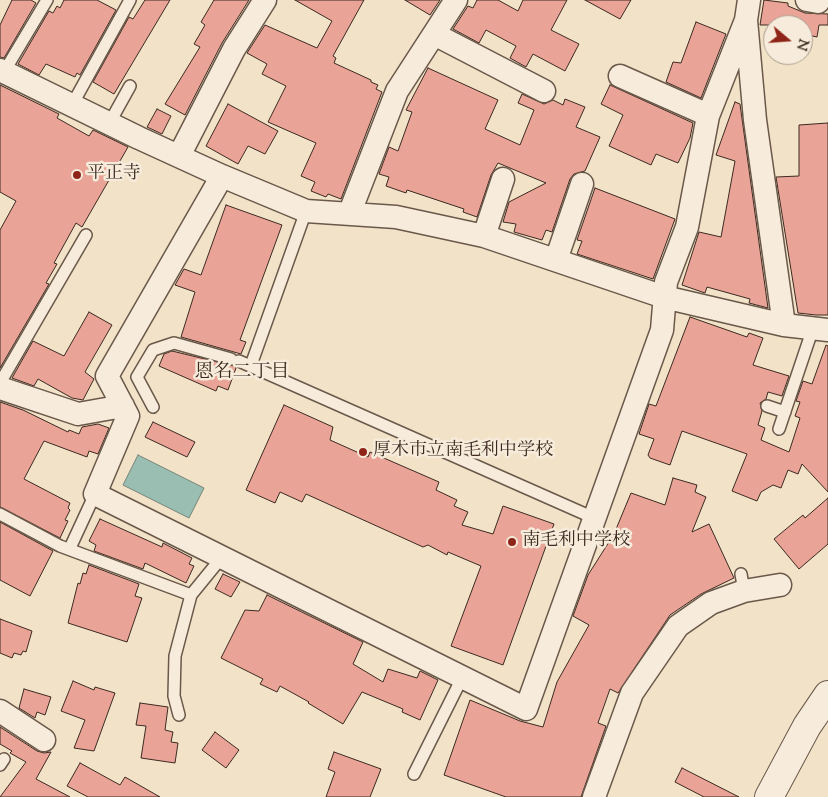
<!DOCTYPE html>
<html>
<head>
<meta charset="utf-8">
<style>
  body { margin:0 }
  #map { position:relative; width:828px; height:797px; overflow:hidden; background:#f2e2c7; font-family:"Sorts Mill Goudy",serif }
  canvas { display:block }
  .north { position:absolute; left:763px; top:15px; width:50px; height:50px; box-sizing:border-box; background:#f7ecdb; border:1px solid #ac9e91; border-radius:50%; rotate:108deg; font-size:14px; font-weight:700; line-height:20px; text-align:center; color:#3c2a21 }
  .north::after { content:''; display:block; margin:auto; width:18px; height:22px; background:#8f2418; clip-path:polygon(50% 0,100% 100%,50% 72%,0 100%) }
</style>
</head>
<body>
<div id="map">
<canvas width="828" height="797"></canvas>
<div class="north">N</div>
</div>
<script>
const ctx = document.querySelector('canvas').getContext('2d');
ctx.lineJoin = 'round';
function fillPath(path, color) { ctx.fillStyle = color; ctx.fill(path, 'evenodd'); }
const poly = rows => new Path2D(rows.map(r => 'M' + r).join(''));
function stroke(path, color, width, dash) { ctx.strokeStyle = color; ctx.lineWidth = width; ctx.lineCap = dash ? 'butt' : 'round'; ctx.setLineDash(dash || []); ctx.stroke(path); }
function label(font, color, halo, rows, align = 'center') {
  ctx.font = font + ' "Sorts Mill Goudy","Noto Serif JP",serif'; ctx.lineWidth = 5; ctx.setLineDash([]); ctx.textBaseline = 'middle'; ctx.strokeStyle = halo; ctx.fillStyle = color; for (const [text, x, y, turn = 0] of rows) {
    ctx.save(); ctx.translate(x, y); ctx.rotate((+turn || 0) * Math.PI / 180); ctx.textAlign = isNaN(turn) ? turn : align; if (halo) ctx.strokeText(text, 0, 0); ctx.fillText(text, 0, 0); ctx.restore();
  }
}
const water = poly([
  [138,455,204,488,189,518,123,485,138,455]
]);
const building = poly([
  [12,0,31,0,36,3,4,58,0,57,0,25,12,0],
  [64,0,97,0,116,10,80,75,77,73,75,77,46,64,39,75,18,64,49,11,53,13,57,6,60,8,64,0],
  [145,0,170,0,114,94,93,82,129,17,133,19,145,0],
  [214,0,249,0,222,43,185,115,165,104,200,47,194,44,205,25,201,22,214,0],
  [295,0,364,0,333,56,336,58,334,63,371,80,371,82,378,85,376,89,382,92,341,199,328,194,326,197,311,191,315,182,301,176,316,143,268,122,286,86,262,74,267,64,247,53,265,25,317,48,332,21,295,0],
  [405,0,440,0,430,15,405,0],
  [477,0,498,0,518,11,523,0,567,0,551,30,579,44,565,71,533,54,526,67,510,58,516,46,486,30,479,43,453,29,468,6,473,8,477,0],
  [585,0,631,0,620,19,585,0],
  [764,0,788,3,788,6,805,13,828,14,828,25,819,25,817,37,803,34,803,25,760,25,764,0],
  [696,22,726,34,701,98,666,82,673,62,681,63,696,22],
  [428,68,498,100,485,129,520,145,534,110,518,103,522,94,544,104,553,100,563,105,565,99,585,107,576,127,600,137,585,171,574,174,570,179,552,232,546,230,542,240,514,232,516,224,503,222,509,202,546,183,498,163,491,175,477,217,463,212,464,209,407,190,406,193,386,186,389,177,379,174,389,147,398,151,412,112,406,110,428,68],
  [0,85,59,114,57,118,89,136,93,130,128,147,82,227,76,223,54,263,57,264,46,283,49,284,0,368,0,230,16,201,0,192,0,85],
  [610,85,693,123,690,138,678,163,656,154,651,165,609,146,623,115,601,104,610,85],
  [735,102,740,104,768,308,749,303,750,299,707,287,705,293,682,285,699,232,721,237,735,161,716,155,735,102],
  [228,104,278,131,265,154,248,146,238,164,206,146,228,104],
  [157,109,171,116,162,134,147,127,157,109],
  [828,123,828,315,816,315,798,313,776,177,799,176,799,125,828,123],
  [595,188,675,219,653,279,577,254,582,241,577,240,595,188],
  [226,205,282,225,240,340,246,342,241,354,181,337,195,292,175,285,184,269,201,275,226,205],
  [89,312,112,325,85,372,94,379,83,400,72,398,38,379,34,386,12,378,33,341,64,356,89,312],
  [690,317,747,337,749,333,763,338,753,365,789,376,782,396,768,392,766,399,760,403,762,411,758,425,765,428,761,440,789,452,800,418,795,416,800,402,796,401,803,381,812,384,826,345,828,346,828,492,802,464,798,474,788,470,781,488,773,485,761,492,757,501,732,491,747,454,682,431,670,465,650,458,648,455,654,439,639,434,649,404,656,406,690,317],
  [172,351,234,366,236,368,228,390,218,386,216,391,159,366,164,354,172,351],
  [0,402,23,410,68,432,69,430,79,434,82,427,98,424,109,428,98,454,89,451,87,457,44,441,24,479,70,503,68,508,70,510,65,520,68,521,60,538,0,507,0,402],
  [284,405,333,427,330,440,368,457,370,452,439,482,436,490,457,500,454,506,468,512,462,525,493,534,503,506,554,524,503,665,451,646,481,566,448,552,447,555,428,545,423,547,306,494,302,502,280,492,275,503,246,490,284,405],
  [153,422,195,442,187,457,145,437,153,422],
  [673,478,697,485,695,492,706,497,692,532,709,524,734,578,701,594,670,615,618,693,610,689,598,723,606,726,581,797,506,797,444,775,470,700,520,721,543,727,557,682,589,625,573,616,588,575,614,534,631,493,665,505,673,478],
  [828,498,828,544,799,569,774,539,803,515,805,518,828,498],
  [100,519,162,547,163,543,192,558,189,564,194,566,186,583,145,563,143,569,94,551,96,545,89,541,100,519],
  [0,522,53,551,30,596,0,580,0,522],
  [89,565,139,584,135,596,142,598,127,642,68,623,78,583,80,584,83,573,86,574,89,565],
  [223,574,240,582,231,597,215,589,223,574],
  [267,595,363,642,353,664,383,682,388,669,417,678,420,671,438,680,420,720,402,712,403,709,362,692,343,724,308,703,309,702,280,686,277,692,260,684,263,679,221,658,245,610,259,611,267,595],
  [0,619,32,631,26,652,23,651,21,655,14,653,12,658,0,653,0,619],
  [73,681,94,690,95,687,115,693,94,751,74,748,85,720,61,711,73,681],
  [24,689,51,697,45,715,37,712,35,718,19,708,24,689],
  [140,703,168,707,165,730,173,732,171,742,178,743,175,763,141,758,146,726,136,725,140,703],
  [0,727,37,751,44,753,51,752,36,779,70,797,0,797,26,762,10,753,12,751,0,744,0,727],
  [215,732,239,750,226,768,202,750,215,732],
  [334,752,381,769,370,797,326,797,335,772,328,769,334,752],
  [80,763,120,785,125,777,160,797,88,797,67,786,80,763],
  [682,768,739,797,704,797,675,782,682,768]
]);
const service = poly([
  [4,72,47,0],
  [72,105,130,0],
  [110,122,130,86],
  [239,361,594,518],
  [251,365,306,211],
  [0,383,86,235],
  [767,406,785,412],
  [153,407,137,377,153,350,174,343,231,359],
  [779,429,813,328],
  [0,514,60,546,191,595,222,557],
  [70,548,95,494],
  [741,574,744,591],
  [179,715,174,696,175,656,191,595],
  [0,765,4,759],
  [414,774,462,678]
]);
const minor = poly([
  [749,0,746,20,755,120,784,325],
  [807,0,818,2],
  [434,34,544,91],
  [0,70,139,138,222,176,306,211,396,217,484,236,664,297,784,325,828,330],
  [620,76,708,115],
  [179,156,234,49,265,0],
  [222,176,107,376,128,416,95,494,526,709,662,330,666,282,687,227,708,116,746,20],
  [350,212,397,91,456,0],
  [484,236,503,179],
  [556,260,582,184],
  [0,388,78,414,123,406],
  [0,711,44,740],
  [594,797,632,693,678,626,711,603,744,591,780,585]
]);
const tertiary = poly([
  [769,797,807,726,828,695]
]);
const markers = [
  [77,175,5,"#8f2418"],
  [363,452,5,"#8f2418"],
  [512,542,5,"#8f2418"]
];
const poiNames = [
  ["平正寺",87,175],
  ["厚木市立南毛利中学校",373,452],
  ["南毛利中学校",522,542]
];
const neighbourhoodNames = [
  ["恩名二丁目",242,374]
];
fillPath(water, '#9bbeb2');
stroke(water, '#758378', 1);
fillPath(building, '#e9a397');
stroke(building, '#3c2a21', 1);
stroke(service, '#6a584a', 14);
stroke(minor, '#6a584a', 25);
stroke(tertiary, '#6a584a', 30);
stroke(service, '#f7ecdb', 11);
stroke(minor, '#f7ecdb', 22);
stroke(tertiary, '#f7ecdb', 28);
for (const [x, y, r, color] of markers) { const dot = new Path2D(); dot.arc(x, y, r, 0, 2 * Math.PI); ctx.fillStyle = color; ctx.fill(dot); stroke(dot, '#f7ecdb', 2); }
label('18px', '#3c2a21', '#f7ecdb', poiNames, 'left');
label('19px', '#3c2a21', '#f7ecdb', neighbourhoodNames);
</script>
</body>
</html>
